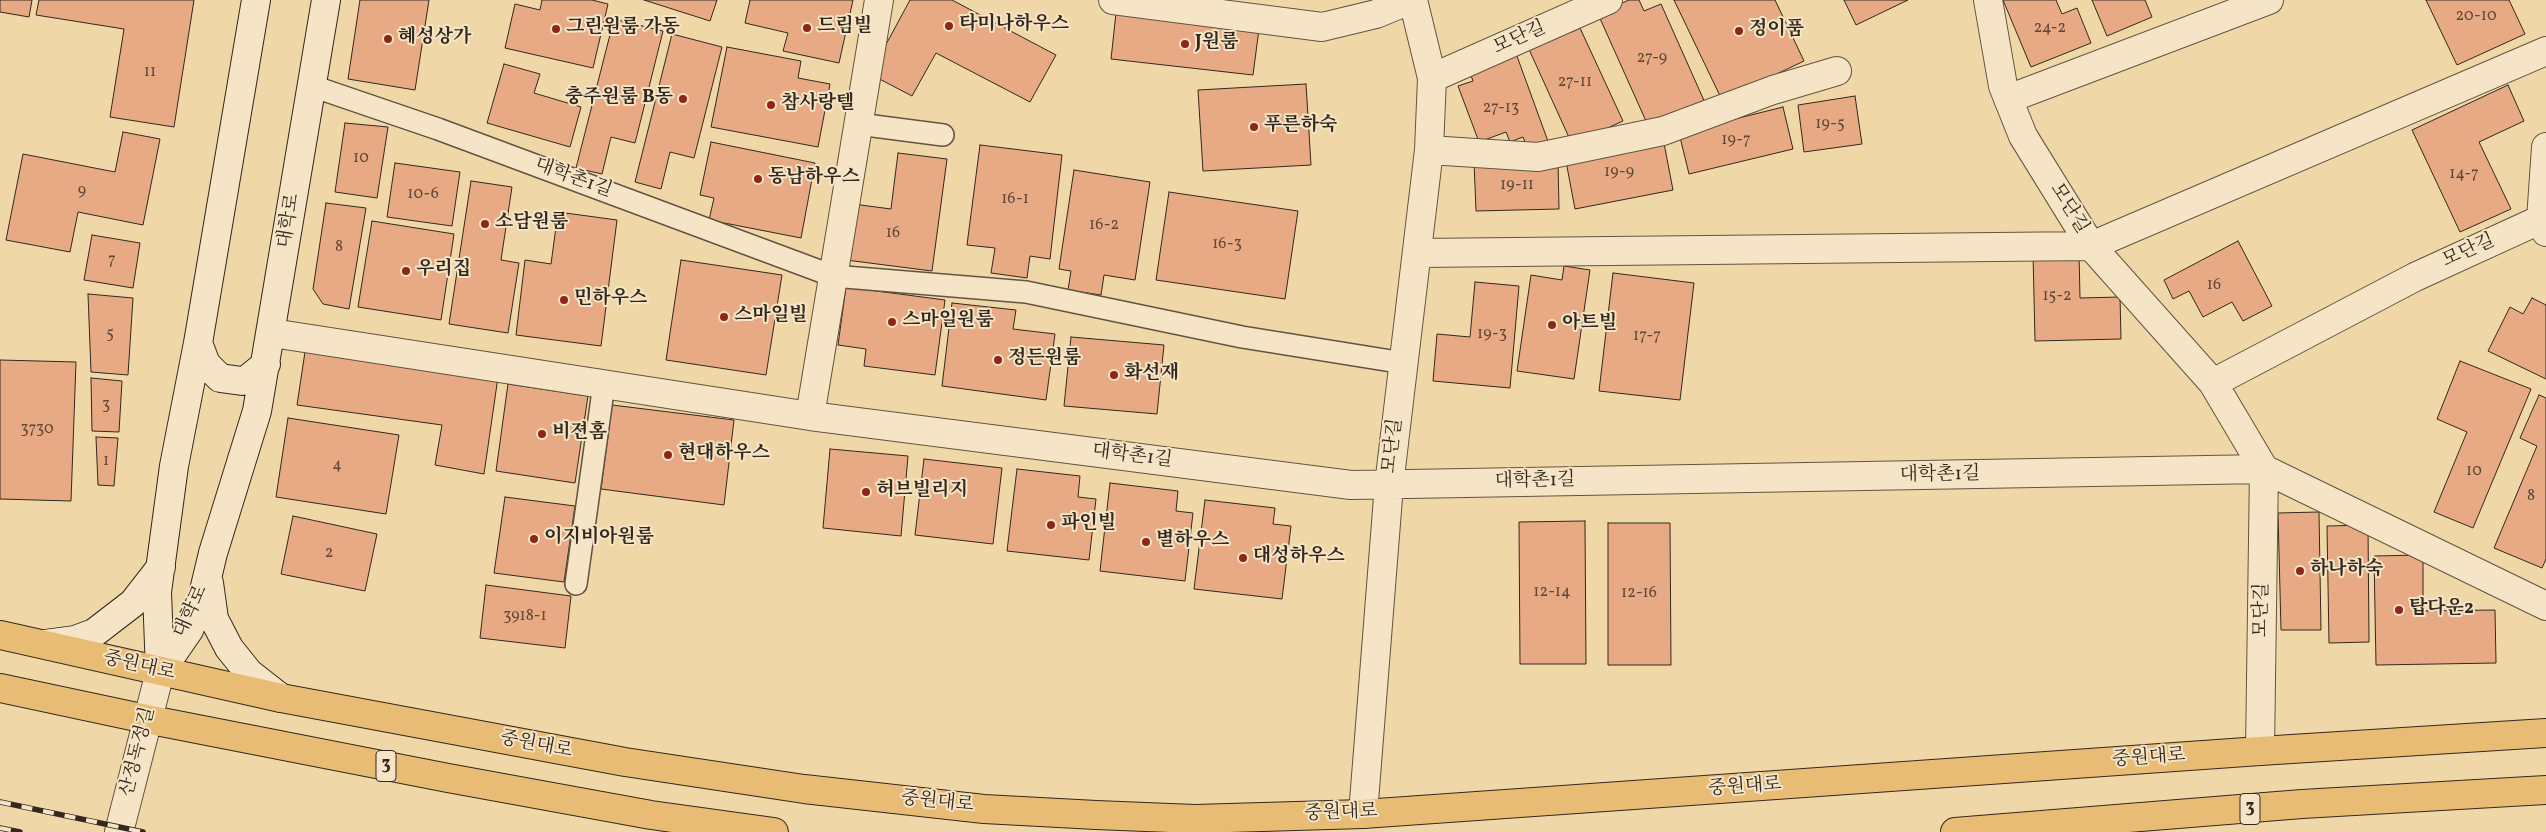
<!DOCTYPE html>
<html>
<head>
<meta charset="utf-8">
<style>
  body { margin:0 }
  canvas { display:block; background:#efd7a8 }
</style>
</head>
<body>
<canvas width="2546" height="832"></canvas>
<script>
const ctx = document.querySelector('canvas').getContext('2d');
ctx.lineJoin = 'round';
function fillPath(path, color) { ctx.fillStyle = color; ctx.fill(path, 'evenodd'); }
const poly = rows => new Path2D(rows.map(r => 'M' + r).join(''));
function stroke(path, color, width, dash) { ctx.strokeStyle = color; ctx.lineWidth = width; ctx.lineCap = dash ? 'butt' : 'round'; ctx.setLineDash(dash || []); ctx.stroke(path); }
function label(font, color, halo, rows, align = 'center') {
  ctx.font = font + ' Vollkorn,"Noto Serif KR",serif'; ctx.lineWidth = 4; ctx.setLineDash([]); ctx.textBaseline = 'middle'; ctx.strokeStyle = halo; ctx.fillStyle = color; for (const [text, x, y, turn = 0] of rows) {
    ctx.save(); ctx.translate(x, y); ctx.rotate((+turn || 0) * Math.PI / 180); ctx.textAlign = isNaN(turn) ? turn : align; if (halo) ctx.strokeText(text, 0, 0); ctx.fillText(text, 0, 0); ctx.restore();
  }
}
const building = poly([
  [0,0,32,0,29,17,0,12,0,0],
  [39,0,194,0,174,127,110,117,124,29,36,15,39,0],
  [360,0,429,0,415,90,348,79,360,0],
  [542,0,592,0,608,4,593,68,505,48,515,4,540,10,542,0],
  [644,0,717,0,710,21,644,0],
  [750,0,853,0,839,63,783,51,788,33,745,23,750,0],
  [910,0,952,0,1056,55,1030,102,936,53,912,96,870,74,910,0],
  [1629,0,1639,0,1644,11,1661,4,1706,105,1650,130,1598,14,1629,0],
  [1674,0,1775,0,1804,61,1722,100,1674,0],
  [1844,0,1908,0,1856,25,1844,0],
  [2003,0,2056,0,2062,14,2077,8,2091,43,2031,67,2003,0],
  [2092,0,2145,0,2152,17,2107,36,2092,0],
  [2426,0,2509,0,2525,34,2457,65,2426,0],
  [1116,13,1259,29,1253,75,1111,59,1116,13],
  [614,19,663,31,635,143,611,137,602,174,576,168,614,19],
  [1569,26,1572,32,1580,28,1623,121,1572,144,1527,45,1569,26],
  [672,34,722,47,694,158,670,152,661,189,635,182,672,34],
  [727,47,801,61,798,78,830,84,818,147,711,127,727,47],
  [1514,48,1549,144,1529,152,1523,137,1510,142,1506,132,1479,142,1458,86,1473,81,1470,73,1514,48],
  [504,64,540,74,534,93,581,107,570,147,487,123,504,64],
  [1306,84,1311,165,1203,171,1198,90,1306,84],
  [2508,85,2524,121,2479,142,2511,209,2460,232,2412,130,2508,85],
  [1855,96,1862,144,1804,152,1798,105,1855,96],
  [1783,107,1793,149,1689,174,1679,133,1783,107],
  [345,123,388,127,377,198,335,192,345,123],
  [123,132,160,139,143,225,78,212,70,252,6,240,23,154,115,172,123,132],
  [1663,138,1673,190,1575,209,1565,156,1663,138],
  [711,142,815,163,801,238,709,220,714,198,700,195,711,142],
  [980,145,1062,155,1050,259,1030,256,1027,278,991,273,995,248,967,245,980,145],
  [898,153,947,159,932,271,846,260,853,204,891,209,898,153],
  [1558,161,1559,209,1476,211,1474,162,1558,161],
  [395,163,460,172,452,226,387,217,395,163],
  [1074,170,1150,182,1135,280,1104,275,1101,295,1068,290,1071,271,1059,269,1074,170],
  [471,181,512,187,501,260,519,263,508,333,449,324,471,181],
  [1169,192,1298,211,1285,299,1156,280,1169,192],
  [326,203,366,208,349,309,323,304,313,289,326,203],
  [558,212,617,220,601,346,516,335,525,260,551,264,558,212],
  [372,221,454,234,441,320,358,307,372,221],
  [92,235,140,243,133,288,84,280,92,235],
  [2238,241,2272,306,2243,321,2232,302,2203,317,2189,291,2173,299,2164,280,2238,241],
  [2079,252,2080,298,2120,297,2121,339,2035,341,2033,253,2079,252],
  [681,260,782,275,766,375,666,360,681,260],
  [1564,266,1590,270,1574,379,1517,371,1531,275,1562,280,1564,266],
  [1613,273,1694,283,1680,400,1599,391,1613,273],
  [1475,282,1519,286,1510,388,1433,381,1437,334,1470,337,1475,282],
  [846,287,945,300,935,375,864,366,866,349,838,345,846,287],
  [88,294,133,298,128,375,91,372,88,294],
  [2532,298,2546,305,2546,379,2488,351,2510,307,2523,314,2532,298],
  [952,303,1016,310,1013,329,1055,334,1046,400,942,386,952,303],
  [1071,337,1164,345,1157,414,1064,406,1071,337],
  [305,352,498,377,484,474,435,465,442,425,297,405,305,352],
  [0,360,76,362,71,501,0,499,0,360],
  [2460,361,2531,389,2473,528,2434,512,2467,432,2437,419,2460,361],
  [91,378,122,381,119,432,92,431,91,378],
  [508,384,588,396,575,483,496,471,508,384],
  [2539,395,2546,398,2546,559,2542,568,2494,548,2537,446,2520,438,2539,395],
  [612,405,734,420,724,505,601,489,612,405],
  [288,418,399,435,386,514,276,497,288,418],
  [96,437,118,438,114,486,98,485,96,437],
  [830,449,908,456,901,536,823,528,830,449],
  [924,459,1002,468,993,544,915,535,924,459],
  [1017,469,1080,476,1078,497,1096,499,1089,560,1007,551,1017,469],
  [1110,483,1178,491,1176,511,1193,513,1185,581,1100,571,1110,483],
  [505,497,575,506,564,582,494,573,505,497],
  [1205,500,1275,508,1273,524,1291,526,1282,599,1194,589,1205,500],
  [2319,512,2321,630,2281,630,2278,513,2319,512],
  [293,516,377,534,365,591,281,574,293,516],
  [1585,521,1586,664,1520,664,1519,522,1585,521],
  [1608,523,1670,523,1671,665,1608,665,1608,523],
  [2368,525,2369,642,2329,643,2327,526,2368,525],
  [2423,555,2423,611,2495,610,2496,663,2376,665,2374,556,2423,555],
  [486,585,571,596,565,648,480,638,486,585]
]);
const lane = poly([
  [312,86,438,129,833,276,1026,292,1242,337,1404,363],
  [858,124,943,135],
  [576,584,604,384]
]);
const street = poly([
  [1113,0,1322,27,1376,14,1410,0],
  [1988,0,2003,86,2023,136,2091,246,2213,383,2264,469,2260,751],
  [1432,78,1608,0],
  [2008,99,2269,0],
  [2546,147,2541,220,2546,232],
  [1429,150,1538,157,1663,131,1773,90,1837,71],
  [1418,253,2091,246,2546,51],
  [272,333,810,416,1351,485,2264,469,2546,606],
  [2213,383,2415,277,2546,217],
  [810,416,879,0],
  [1363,814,1389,485,1429,150,1432,78,1413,0],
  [119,832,160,672]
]);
const secondary = poly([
  [198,343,206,364,220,378,242,381,249,378,266,364],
  [209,583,214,619,229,648,249,673,281,698],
  [45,644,75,640,94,633,133,603,161,567],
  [160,672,189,630,202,599,213,553,257,411,326,0],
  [160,672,157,592,174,466,198,343,256,0]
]);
const primary = poly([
  [0,635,281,698,625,762,804,789,984,809,1096,815,1195,819,1363,814,2260,751,2546,733],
  [0,688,146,719,448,778,651,815,774,832],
  [1955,832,2302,804,2546,790]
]);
const rail = poly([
  [0,802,143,832],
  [0,828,20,832]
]);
const markers = [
  [949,26,5,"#8f2418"],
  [807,28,5,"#8f2418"],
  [556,29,5,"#8f2418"],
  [1739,31,5,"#8f2418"],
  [388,39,5,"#8f2418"],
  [1185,44,5,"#8f2418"],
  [683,99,5,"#8f2418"],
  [771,105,5,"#8f2418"],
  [1254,127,5,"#8f2418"],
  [758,179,5,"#8f2418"],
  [485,224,5,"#8f2418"],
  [406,271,5,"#8f2418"],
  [564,300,5,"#8f2418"],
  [724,317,5,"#8f2418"],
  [892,322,5,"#8f2418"],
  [1552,325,5,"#8f2418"],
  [998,360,5,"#8f2418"],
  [1114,375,5,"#8f2418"],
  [542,434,5,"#8f2418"],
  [668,455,5,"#8f2418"],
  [866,492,5,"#8f2418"],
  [1051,525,5,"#8f2418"],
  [534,539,5,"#8f2418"],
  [1146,542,5,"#8f2418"],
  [1243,558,5,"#8f2418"],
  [2300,571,5,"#8f2418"],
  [2399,610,5,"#8f2418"]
];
const numberNames = [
  ["20-10",2476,17],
  ["24-2",2050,29],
  ["27-9",1652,59],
  ["11",150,73],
  ["27-11",1575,83],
  ["27-13",1501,109],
  ["19-5",1830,125],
  ["19-7",1736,141],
  ["10",361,159],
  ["19-9",1619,173],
  ["14-7",2464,175],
  ["19-11",1517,186],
  ["9",82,192],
  ["10-6",423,195],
  ["16-1",1015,200],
  ["16-2",1104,226],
  ["16",893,234],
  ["16-3",1227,245],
  ["8",339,248],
  ["7",112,261],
  ["16",2214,286],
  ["15-2",2057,297],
  ["5",110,335],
  ["19-3",1492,335],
  ["17-7",1647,337],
  ["3",106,406],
  ["3730",37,430],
  ["1",106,462],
  ["4",337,466],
  ["10",2474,472],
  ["8",2531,497],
  ["2",329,554],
  ["12-14",1552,593],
  ["12-16",1639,594],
  ["3918-1",525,617]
];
const shields = [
  [386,766,20],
  [2250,809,20]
];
const shieldNames = [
  ["3",386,766],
  ["3",2250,809]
];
const poiNames = [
  ["타미나하우스",959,26],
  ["드림빌",817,28],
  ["그린원룸 가동",566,29],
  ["정이품",1749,31],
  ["혜성상가",398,39],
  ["J원룸",1195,44],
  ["충주원룸 B동",673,99,"right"],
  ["참사랑텔",781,105],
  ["푸른하숙",1264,127],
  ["동남하우스",768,179],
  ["소담원룸",495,224],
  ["우리집",416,271],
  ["민하우스",574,300],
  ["스마일빌",734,317],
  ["스마일원룸",902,322],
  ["아트빌",1562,325],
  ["정든원룸",1008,360],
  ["화선재",1124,375],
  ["비젼홈",552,434],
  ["현대하우스",678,455],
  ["허브빌리지",876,492],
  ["파인빌",1061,525],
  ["이지비아원룸",544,539],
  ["별하우스",1156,542],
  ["대성하우스",1253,558],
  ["하나하숙",2310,571],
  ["탑다운2",2409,610]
];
const streetNames = [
  ["모단길",1520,39,-24],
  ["대학촌1길",573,179,20],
  ["모단길",2068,209,58],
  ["대학로",290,221,-81],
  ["모단길",2469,252,-24],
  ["모단길",1394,446,-83],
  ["대학촌1길",1132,457,7],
  ["대학촌1길",1940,476,-1],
  ["대학촌1길",1535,482,-1],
  ["모단길",2263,610,-89],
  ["대학로",192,612,-66],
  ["중원대로",139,667,13],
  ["중원대로",536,746,11],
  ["산정독정길",139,752,-76],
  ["중원대로",2149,759,-4],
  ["중원대로",1745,788,-4],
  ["중원대로",937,803,6],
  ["중원대로",1341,814,-2]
];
fillPath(building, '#e8aa84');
stroke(building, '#33281e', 1);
stroke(lane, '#625440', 24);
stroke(street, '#625440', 30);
stroke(secondary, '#33281e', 30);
stroke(primary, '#33281e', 30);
stroke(lane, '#f5e5c6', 21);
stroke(street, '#f5e5c6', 28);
stroke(secondary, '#f5e5c6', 28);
stroke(primary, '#e8bc74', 28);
stroke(rail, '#33281e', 5.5);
stroke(rail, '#f5e5c6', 4, [11]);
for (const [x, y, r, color] of markers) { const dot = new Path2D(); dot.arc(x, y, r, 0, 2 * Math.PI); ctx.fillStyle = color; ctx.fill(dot); stroke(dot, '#f5e5c6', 2); }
label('16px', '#604838', null, numberNames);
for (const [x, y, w] of shields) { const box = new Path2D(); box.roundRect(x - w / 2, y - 15.5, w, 31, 4); ctx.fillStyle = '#f5e5c6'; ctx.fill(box); stroke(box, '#33281e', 1); }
label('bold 18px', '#33281e', null, shieldNames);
label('bold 19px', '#33281e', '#f5e5c6', poiNames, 'left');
label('19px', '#33281e', '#f5e5c6', streetNames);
</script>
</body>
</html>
